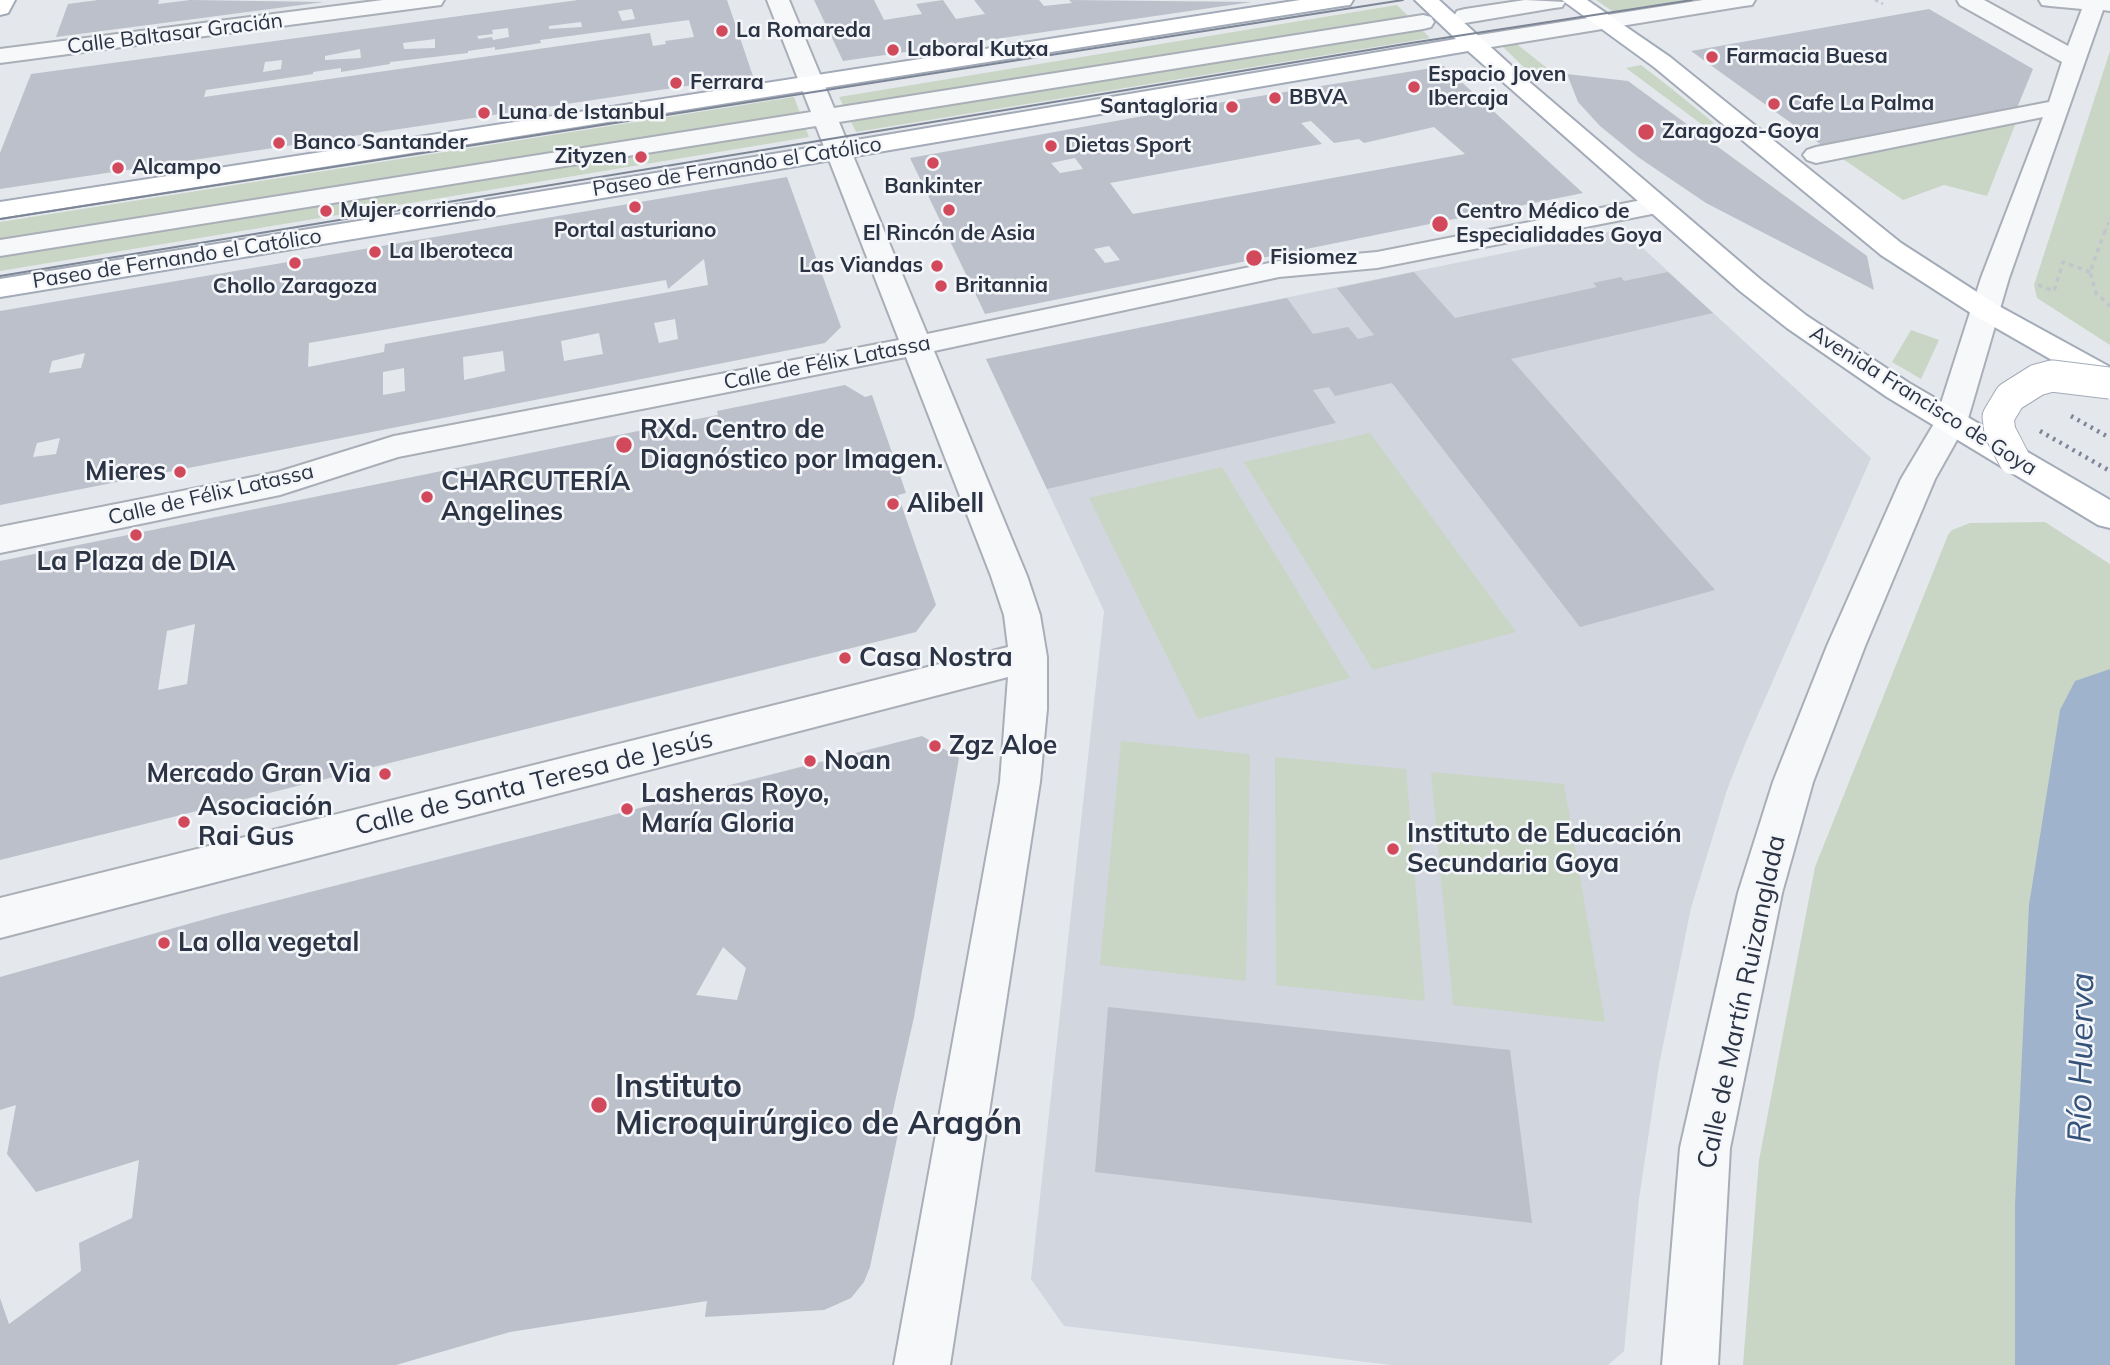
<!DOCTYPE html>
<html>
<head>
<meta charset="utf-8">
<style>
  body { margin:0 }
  canvas { display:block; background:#e4e7ec }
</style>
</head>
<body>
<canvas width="2110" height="1365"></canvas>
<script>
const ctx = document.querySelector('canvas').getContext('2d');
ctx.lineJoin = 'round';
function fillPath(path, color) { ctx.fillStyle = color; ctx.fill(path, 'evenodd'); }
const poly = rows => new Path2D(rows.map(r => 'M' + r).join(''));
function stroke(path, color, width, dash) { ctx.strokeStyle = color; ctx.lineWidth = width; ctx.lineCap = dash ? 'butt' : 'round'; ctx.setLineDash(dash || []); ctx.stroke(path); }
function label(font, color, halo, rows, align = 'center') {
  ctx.font = font + ' Mulish,sans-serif'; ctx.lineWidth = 5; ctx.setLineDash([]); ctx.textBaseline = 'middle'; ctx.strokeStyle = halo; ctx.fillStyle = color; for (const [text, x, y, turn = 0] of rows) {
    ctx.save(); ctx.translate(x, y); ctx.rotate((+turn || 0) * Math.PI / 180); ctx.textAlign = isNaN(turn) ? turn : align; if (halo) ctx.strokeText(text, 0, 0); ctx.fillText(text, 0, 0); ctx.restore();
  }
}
const built = poly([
  [1622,229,1871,458,1745,744,1727,790,1691,908,1659,1065,1639,1199,1624,1351,1608,1365,1392,1365,1064,1326,1031,1279,1104,611,986,359]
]);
const green = poly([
  [1596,0,1723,0,1618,15],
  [1397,5,1430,38,856,132,839,97],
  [1514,42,1547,68,1528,71,1503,47],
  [2110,51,2110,345,2037,298,2034,285],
  [1641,65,1672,89,1714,123,1704,126,1626,68],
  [794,97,809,137,0,271,0,222],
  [2017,120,1987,196,1944,185,1903,200,1840,157],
  [1911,330,1939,340,1921,379,1892,362],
  [1370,433,1516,632,1373,670,1244,462],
  [1222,467,1350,678,1198,719,1089,498],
  [2045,522,2110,564,2110,1365,1743,1365,1759,1160,1815,867,1948,535,1952,530,1970,523],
  [1121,741,1250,754,1246,981,1100,965],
  [1275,757,1406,769,1425,1001,1276,985],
  [1431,772,1564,784,1605,1022,1453,1005]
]);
const river = poly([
  [2110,669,2110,1365,2015,1365,2015,1204,2029,905,2060,710,2075,681,2110,669]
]);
const building = poly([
  [98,0,159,0,158,4,190,0,324,2,56,37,68,4],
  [578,0,727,0,753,76,0,189,0,153,31,74],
  [632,9,635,19,622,21,618,11],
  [689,20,694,37,665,41,666,44,653,46,650,33,204,97,206,90,313,74,313,72,341,68,341,72,390,64,390,62,468,53,468,51,495,47,495,50,541,43,540,40],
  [581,22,582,27,549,29,549,26],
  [508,28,509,37,493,40,492,37,479,39,477,36,493,34,492,30],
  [435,39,435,48,404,49,403,43],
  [360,49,361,58,325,60,325,56],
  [282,60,281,69,263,72,265,62],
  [814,0,874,0,884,20,922,14,916,4,943,0,956,19,985,14,974,0,1039,0,1044,6,1072,3,1069,0,1252,2,843,61],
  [1929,9,2033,69,2017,108,1823,146,1691,51],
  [1444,66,1583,193,985,314,910,158,1199,106],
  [1311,121,1334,143,1359,139,1364,143,1434,127,1465,154,1133,214,1110,183,1322,144,1301,123],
  [1075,158,1083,169,1060,173,1051,163],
  [1109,246,1120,260,1105,263,1094,249],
  [1567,74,1628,81,1867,256,1874,290,1706,203,1638,157,1600,126,1578,102],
  [787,177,841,327,825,343,0,505,0,311],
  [704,259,708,285,385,344,384,352,308,367,309,343,666,280,668,289],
  [675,319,678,339,659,343,654,323],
  [599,333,603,354,564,361,561,341],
  [503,351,505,371,464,380,463,357],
  [85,353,81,368,49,373,52,361],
  [404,368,405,391,383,395,383,372],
  [60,438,56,454,33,457,37,443],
  [1414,272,1455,318,1597,287,1593,283,1621,277,1624,281,1668,272,1713,313,1511,359,1715,590,1580,627,1392,383,1335,396,1329,387,1313,390,1336,423,1047,489,986,359,1287,298,1313,334,1348,327,1358,339,1374,335,1337,288],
  [845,385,865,397,872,395,906,493,898,495,936,605,916,632,0,860,0,561,697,419,718,415,717,411],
  [195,624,187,684,158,690,167,631],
  [922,736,959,758,914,1017,890,1124,900,1124,870,1267,864,1282,851,1298,824,1310,705,1317,707,1301,510,1332,396,1365,0,1365,0,1298,9,1324,81,1271,79,1243,132,1218,139,1160,36,1192,7,1154,16,1105,0,1110,0,977,220,915],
  [723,947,746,968,737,1000,696,995],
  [1108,1007,1510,1050,1532,1223,1095,1172]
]);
const pathFar1 = poly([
  [1875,0,1883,4],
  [2105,232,2110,218]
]);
const path = poly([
  [2105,231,2090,272,2096,293,2110,306],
  [2038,285,2054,291,2063,262,2090,272]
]);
const minor = poly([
  [383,0,444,0,441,5,433,6,0,63,0,49,383,0],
  [767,0,789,0,834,108,1423,15,1431,17,1434,22,1431,27,1423,29,839,122,927,334,1279,261,1377,252,1657,197,1666,199,1670,205,1666,211,1657,213,1377,268,1279,277,934,351,1027,576,1040,615,1047,657,1047,709,1040,782,950,1365,894,1365,1000,782,1008,677,0,938,0,898,1008,647,1004,615,991,576,906,357,398,457,280,495,0,553,0,527,278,472,394,436,899,340,816,126,0,256,0,240,811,112,767,0],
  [1525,0,1565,2,1562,7,1554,8,1465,23,1457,21,1454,16,1457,11,1465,9,1525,0],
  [1703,0,1755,0,1752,5,1744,6,1473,50,1465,48,1462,43,1465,38,1473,36,1703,0],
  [1957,0,1984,0,2068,46,2082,9,2050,6,2042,5,2039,0,2110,0,2110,11,2103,10,2009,278,1967,422,1935,479,1865,646,1813,782,1782,893,1730,1148,1718,1365,1662,1365,1680,1148,1738,893,1773,782,1827,646,1901,479,1935,422,1981,278,2043,117,1816,163,1807,160,1803,155,1807,150,1816,147,2049,102,2062,62,1960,5,1957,0]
]);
const major = poly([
  [0,0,15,0,8,13,0,15,0,0],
  [1300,0,1353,0,1350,5,1342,6,0,218,0,202,1300,0],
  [1415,0,1439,0,1527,80,1760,279,1807,316,1909,383,2110,500,2110,528,2098,525,1887,397,1787,328,1740,291,1468,51,779,169,0,297,0,279,779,153,1456,39,1415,0],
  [1562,0,1587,0,1670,57,1901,243,1997,305,2110,367,2110,390,2099,387,1977,317,1881,255,1654,67,1562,0]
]);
const tram = poly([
  [0,219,1403,0],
  [0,276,1411,43,1692,0]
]);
const rail = poly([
  [2071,416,2110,438],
  [2040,431,2110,471]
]);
const majorBridge = poly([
  [2014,459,2000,432,1998,417,2010,397,2037,380,2052,376,2110,383]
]);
const markers = [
  [722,31,7,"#d1495b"],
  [893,50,7,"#d1495b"],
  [1712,57,7,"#d1495b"],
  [676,83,7,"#d1495b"],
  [1414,87,7,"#d1495b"],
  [1275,98,7,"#d1495b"],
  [1774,104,7,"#d1495b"],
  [1232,107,7,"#d1495b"],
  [484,113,7,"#d1495b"],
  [1646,132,9,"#d1495b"],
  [279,143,7,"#d1495b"],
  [1051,146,7,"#d1495b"],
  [641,157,7,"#d1495b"],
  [933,163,7,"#d1495b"],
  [118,168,7,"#d1495b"],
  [635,207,7,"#d1495b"],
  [949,210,7,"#d1495b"],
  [326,211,7,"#d1495b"],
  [1440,224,9,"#d1495b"],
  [375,252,7,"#d1495b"],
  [1254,258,9,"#d1495b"],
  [295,263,7,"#d1495b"],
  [937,266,7,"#d1495b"],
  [941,286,7,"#d1495b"],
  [624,445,9,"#d1495b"],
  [180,472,7,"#d1495b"],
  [427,497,7,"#d1495b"],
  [893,504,7,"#d1495b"],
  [136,535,7,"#d1495b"],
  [845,658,7,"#d1495b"],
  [935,746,7,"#d1495b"],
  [810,761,7,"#d1495b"],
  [385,774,7,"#d1495b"],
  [627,809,7,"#d1495b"],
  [184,822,7,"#d1495b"],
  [1393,849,7,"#d1495b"],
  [164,943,7,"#d1495b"],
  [599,1105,9,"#d1495b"]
];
const farPoinames = [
  ["La Romareda",736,31],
  ["Laboral Kutxa",907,50],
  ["Farmacia Buesa",1726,57],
  ["Espacio Joven",1428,75],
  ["Ibercaja",1428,99],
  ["Ferrara",690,83],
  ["BBVA",1289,98],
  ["Cafe La Palma",1788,104],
  ["Santagloria",1218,107,"right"],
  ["Luna de Istanbul",498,113],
  ["Zaragoza-Goya",1662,132],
  ["Banco Santander",293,143],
  ["Dietas Sport",1065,146],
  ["Zityzen",627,157,"right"],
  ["Alcampo",132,168],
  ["Bankinter",933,187,"center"],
  ["Mujer corriendo",340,211],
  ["Centro Médico de",1456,212],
  ["Especialidades Goya",1456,236],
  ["Portal asturiano",635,231,"center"],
  ["El Rincón de Asia",949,234,"center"],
  ["La Iberoteca",389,252],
  ["Fisiomez",1270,258],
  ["Las Viandas",923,266,"right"],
  ["Britannia",955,286],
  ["Chollo Zaragoza",295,287,"center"]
];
const farStreetnames = [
  ["Calle Baltasar Gracián",175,34,-7],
  ["Paseo de Fernando el Católico",737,167,-9],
  ["Paseo de Fernando el Católico",177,259,-9],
  ["Calle de Félix Latassa",827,363,-11],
  ["Avenida Francisco de Goya",1923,401,32],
  ["Calle de Félix Latassa",211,495,-13]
];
const poiNames = [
  ["RXd. Centro de",640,430],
  ["Diagnóstico por Imagen.",640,460],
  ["Mieres",166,472,"right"],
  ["CHARCUTERÍA",441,482],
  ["Angelines",441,512],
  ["Alibell",907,504],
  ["La Plaza de DIA",136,562,"center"],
  ["Casa Nostra",859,658],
  ["Zgz Aloe",949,746],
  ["Noan",824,761],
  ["Mercado Gran Via",371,774,"right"],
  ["Lasheras Royo,",641,794],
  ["María Gloria",641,824],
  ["Asociación",198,807],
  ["Rai Gus",198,837],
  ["Instituto de Educación",1407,834],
  ["Secundaria Goya",1407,864],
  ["La olla vegetal",178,943]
];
const streetNames = [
  ["Calle de Santa Teresa de Jesús",534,783,-14],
  ["Calle de Martín Ruizanglada",1742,1002,-78]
];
const nearPoinames = [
  ["Instituto",615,1087],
  ["Microquirúrgico de Aragón",615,1124]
];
const nearWaternames = [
  ["Río Huerva",2082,1058,-89]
];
fillPath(built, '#d2d6de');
fillPath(green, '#c9d6c5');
fillPath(river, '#9fb4cc');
fillPath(building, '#bbc0ca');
stroke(minor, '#a9aeb7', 4);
stroke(major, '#a3abb8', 4);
stroke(pathFar1, '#c2c5cb', 2.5, [3.5, 3.5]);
stroke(path, '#c2c5cb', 3.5, [4.5, 4.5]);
fillPath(minor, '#f7f8fa');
fillPath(major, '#fff');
stroke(tram, '#7d8696', 2);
stroke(rail, '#7d8696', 4.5, [2.5, 5]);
stroke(majorBridge, '#a3abb8', 33, []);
stroke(majorBridge, '#fff', 31);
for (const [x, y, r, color] of markers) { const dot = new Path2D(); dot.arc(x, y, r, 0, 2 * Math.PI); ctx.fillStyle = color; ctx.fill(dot); stroke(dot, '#f4f6f9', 2.5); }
label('bold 21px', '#2b3445', '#f4f6f9', farPoinames, 'left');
label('21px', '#2b3445', '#f4f6f9', farStreetnames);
label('bold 26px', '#2b3445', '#f4f6f9', poiNames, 'left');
label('26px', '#2b3445', '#f4f6f9', streetNames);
label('bold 32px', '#2b3445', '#f4f6f9', nearPoinames, 'left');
label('italic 33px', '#34527a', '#f4f6f9', nearWaternames);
</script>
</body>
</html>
